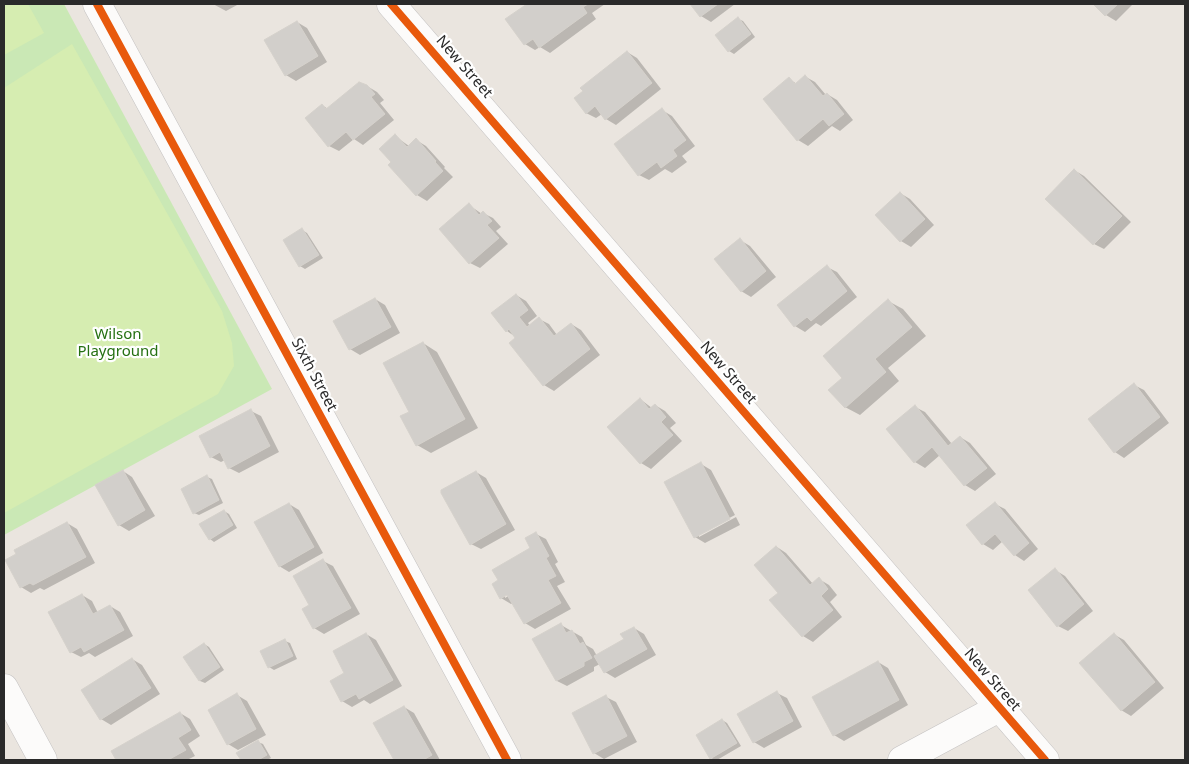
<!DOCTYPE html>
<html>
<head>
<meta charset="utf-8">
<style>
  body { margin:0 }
  #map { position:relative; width:1189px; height:764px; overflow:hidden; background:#eae5df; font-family:"Noto Sans",sans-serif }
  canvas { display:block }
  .frame { position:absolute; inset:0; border:5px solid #2a2a2a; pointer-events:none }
</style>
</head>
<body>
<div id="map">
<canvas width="1189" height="764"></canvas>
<div class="frame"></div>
</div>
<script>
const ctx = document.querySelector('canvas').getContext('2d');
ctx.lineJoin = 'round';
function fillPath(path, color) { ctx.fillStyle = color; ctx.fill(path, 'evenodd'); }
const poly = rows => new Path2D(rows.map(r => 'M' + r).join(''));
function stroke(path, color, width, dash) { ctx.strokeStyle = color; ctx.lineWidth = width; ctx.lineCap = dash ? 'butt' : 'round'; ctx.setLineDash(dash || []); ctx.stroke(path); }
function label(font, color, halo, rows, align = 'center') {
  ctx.font = font + ' "Noto Sans",sans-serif'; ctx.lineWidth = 4.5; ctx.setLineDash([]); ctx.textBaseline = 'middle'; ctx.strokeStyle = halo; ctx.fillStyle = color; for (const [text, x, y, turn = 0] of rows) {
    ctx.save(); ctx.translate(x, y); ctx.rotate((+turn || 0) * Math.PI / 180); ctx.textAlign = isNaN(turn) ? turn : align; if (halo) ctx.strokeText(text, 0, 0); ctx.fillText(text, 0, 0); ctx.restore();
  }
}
const green = poly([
  [4,4,64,4,272,389,4,535]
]);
const pitch = poly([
  [4,4,28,4,44,33,4,55],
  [72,44,222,311,232,343,234,366,218,394,4,513,4,88]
]);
const shadow = poly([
  [213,4,239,4,226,11],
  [529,4,605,4,592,13,596,19,550,53,540,47,535,50,525,44,507,20],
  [692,4,735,4,711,22,701,16],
  [1095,4,1133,4,1116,21,1106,15],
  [738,19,743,21,755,37,734,54,729,51],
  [297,22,307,28,327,62,296,81,286,75],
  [627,52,637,58,661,89,616,125,606,119,602,114,596,118,586,113],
  [806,77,815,82,826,95,827,94,837,100,853,120,840,131,832,126,808,146,798,140,789,79,797,84],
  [367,86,377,92,384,100,380,103,394,120,363,145,354,139,339,151,329,146,322,105,328,109],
  [662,110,672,116,695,146,682,156,687,162,672,173,665,169,649,180,639,175],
  [395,136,409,146,416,140,426,146,445,167,444,168,453,177,427,201,417,195],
  [1074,170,1084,176,1131,222,1104,249,1094,244],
  [900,193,910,199,934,225,911,247,901,241],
  [469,205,482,214,483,213,493,218,501,227,496,231,508,244,480,268,470,263],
  [302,230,307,233,323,258,305,269,300,266],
  [740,240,750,246,776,277,751,297,741,291],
  [827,267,837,272,857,297,821,326,816,323,805,332,795,326,779,305],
  [516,295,526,301,537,316,528,323,530,326,539,319,549,324,557,335,571,324,581,330,600,355,554,391,544,385,517,338,507,331],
  [375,299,385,305,400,333,360,355,350,349],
  [888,301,903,309,926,336,888,368,899,381,860,415,843,406,844,378],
  [423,343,437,352,478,428,431,453,417,445,410,412],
  [1134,385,1144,390,1169,423,1124,458,1115,452],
  [640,399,652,408,655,405,665,411,676,423,670,428,682,441,651,469,641,463],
  [915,407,925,412,952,444,960,437,970,443,996,474,975,491,965,485,940,455,925,468,915,462],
  [251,411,261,416,279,452,239,473,229,468,225,460,221,462,211,457],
  [701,464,711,470,735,515,699,534,699,537,736,517,740,525,705,543,695,537],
  [123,471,132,477,155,516,129,531,119,525],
  [476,472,486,478,515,530,481,549,471,544],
  [207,477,212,479,223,503,199,515,194,513],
  [289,504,299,510,323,553,289,572,279,566],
  [995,504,1005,509,1038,549,1024,561,1015,555,1003,541,993,550,983,544],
  [224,511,229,514,237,528,214,542,210,539],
  [67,523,77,529,95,563,44,590,40,588,31,593,21,587],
  [536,534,546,539,558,562,555,564,565,582,557,586,571,609,535,629,525,623,513,603,511,604,501,598,532,549],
  [513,593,505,598,505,595],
  [777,547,786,553,813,584,819,579,829,585,837,595,830,602,842,617,813,642,803,636,780,593],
  [323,561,333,566,360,614,324,634,314,628,304,610,311,606],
  [1055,570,1065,576,1093,611,1068,631,1058,626],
  [82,595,92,601,98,613,110,606,120,612,133,636,95,657,89,653,81,657,71,652],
  [561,625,582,637,586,645,593,649,597,656,626,640,634,628,644,634,656,655,615,678,605,672,600,664,594,667,594,671,567,686,557,681,534,640],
  [366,634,376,640,402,686,370,704,364,700,352,707,342,701,346,673],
  [1115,635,1124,640,1164,688,1131,716,1121,710],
  [285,641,290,643,297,659,274,670,269,667],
  [204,644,209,647,224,670,205,683,200,681,184,657],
  [132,659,142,665,160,694,111,725,101,719],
  [878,662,888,668,908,705,844,741,834,735],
  [777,693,787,698,802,727,764,748,754,742],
  [237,695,247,701,266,735,238,750,228,744],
  [606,697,616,702,637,742,604,759,594,753],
  [404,707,414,713,440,760,396,760,375,724],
  [180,713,190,719,200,736,188,744,195,756,187,760,117,760,113,752],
  [722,720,727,723,741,746,717,760,715,760,711,758,698,735],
  [258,742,263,744,271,758,267,760,242,760,238,753]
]);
const building = poly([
  [527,4,588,4,583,7,587,13,539,48,533,39,524,45,505,19,527,4],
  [690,4,718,4,700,17,690,4],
  [1093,4,1118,4,1105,16,1093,4],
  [738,17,751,34,728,52,715,35,738,17],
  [297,21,318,56,285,76,264,40,297,21],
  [627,51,652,83,605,120,595,106,586,114,574,98,583,91,580,88,627,51],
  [805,75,823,96,827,93,844,114,829,126,823,119,797,141,763,99,789,77,795,84,805,75],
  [359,82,367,85,375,94,371,97,385,114,353,140,346,132,328,147,305,118,322,104,326,109,359,82],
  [662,108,686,140,673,150,677,156,661,168,657,162,638,176,614,144,662,108],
  [395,134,407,147,416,138,436,161,435,162,443,171,416,196,388,165,391,162,379,149,395,134],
  [1074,169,1122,216,1093,245,1045,199,1074,169],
  [900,192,925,219,900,242,875,215,900,192],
  [469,203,479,215,483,211,492,221,487,225,499,238,469,264,439,229,469,203],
  [302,228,319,255,299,267,283,240,302,228],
  [740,238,766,271,741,292,714,259,740,238],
  [827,265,847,291,811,321,807,317,794,327,777,305,827,265],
  [516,294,528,310,519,317,527,327,539,317,554,336,571,323,590,349,543,386,509,343,515,338,509,329,506,332,491,313,516,294],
  [375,298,391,327,349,350,333,321,375,298],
  [888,299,912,327,875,359,886,372,845,408,828,390,842,378,823,356,888,299],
  [423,342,465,419,416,446,400,416,409,412,383,363,423,342],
  [1134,383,1160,417,1114,453,1088,419,1134,383],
  [640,398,649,409,655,404,666,417,661,422,673,435,640,464,607,427,640,398],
  [915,405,948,446,960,436,987,468,964,486,932,447,914,463,886,429,915,405],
  [251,409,270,446,228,469,220,452,210,458,199,436,251,409],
  [701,462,730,519,694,538,664,482,701,462],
  [123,470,145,510,118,526,95,485,123,470],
  [476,471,506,524,470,545,441,493,441,490,476,471],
  [207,475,219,500,193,514,181,489,207,475],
  [995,502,1029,543,1014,556,995,534,982,545,966,525,995,502],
  [289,503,314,547,279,567,254,522,289,503],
  [224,510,233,525,209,540,199,524,224,510],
  [67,522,86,557,33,585,30,583,20,588,5,560,16,554,14,550,67,522],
  [536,532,549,556,546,558,556,576,548,580,561,603,524,624,507,595,500,599,492,584,498,580,492,570,530,548,525,538,536,532],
  [776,546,810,585,819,577,828,589,821,596,833,610,802,637,769,600,778,593,754,565,776,546],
  [323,559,351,608,313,629,302,609,309,605,293,576,323,559],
  [1055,568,1084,604,1057,627,1028,590,1055,568],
  [82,594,93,614,110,605,124,630,84,652,81,647,70,653,48,612,82,594],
  [561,623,566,633,572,630,580,644,583,642,592,658,584,662,584,666,556,681,532,639,561,623],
  [634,627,647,649,604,673,594,656,624,639,620,634,634,627],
  [366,633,393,680,359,699,356,694,341,702,330,681,344,673,333,651,366,633],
  [1114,633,1155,682,1121,711,1079,663,1114,633],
  [285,639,293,656,268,668,260,651,285,639],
  [204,643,220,667,199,681,183,657,204,643],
  [132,658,151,688,100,720,81,690,132,658],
  [878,661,899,700,833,736,812,697,878,661],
  [777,691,793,721,753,743,737,714,777,691],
  [237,693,256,729,227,745,208,710,237,693],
  [606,695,627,736,593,754,572,713,606,695],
  [404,706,432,755,423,760,394,760,373,723,404,706],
  [180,712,191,730,178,738,186,750,168,760,116,760,111,751,180,712],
  [722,719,737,743,710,759,696,735,722,719],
  [258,740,267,755,258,760,241,760,236,753,258,740]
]);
const minor = poly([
  [97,4,507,760],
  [391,4,1045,760],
  [4,688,43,760],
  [902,760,999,708]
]);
const cycleway = poly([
  [97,4,507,760],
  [391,4,1045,760]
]);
const streetNames = [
  ["New Street",464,67,49],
  ["New Street",728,373,49],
  ["Sixth Street",314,375,62],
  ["New Street",992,680,49]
];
const parkNames = [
  ["Wilson",118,335],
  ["Playground",118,352]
];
fillPath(green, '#cae8b5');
fillPath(pitch, '#d6edb1');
fillPath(shadow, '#0003');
fillPath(building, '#d2cfcb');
stroke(building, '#d5d1cb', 1);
stroke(minor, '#c3c1c1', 29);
stroke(minor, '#fcfbfa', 28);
stroke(cycleway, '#e8590c', 8);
label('15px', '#2a2a2a', '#fff', streetNames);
label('15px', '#257012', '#fff', parkNames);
</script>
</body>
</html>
